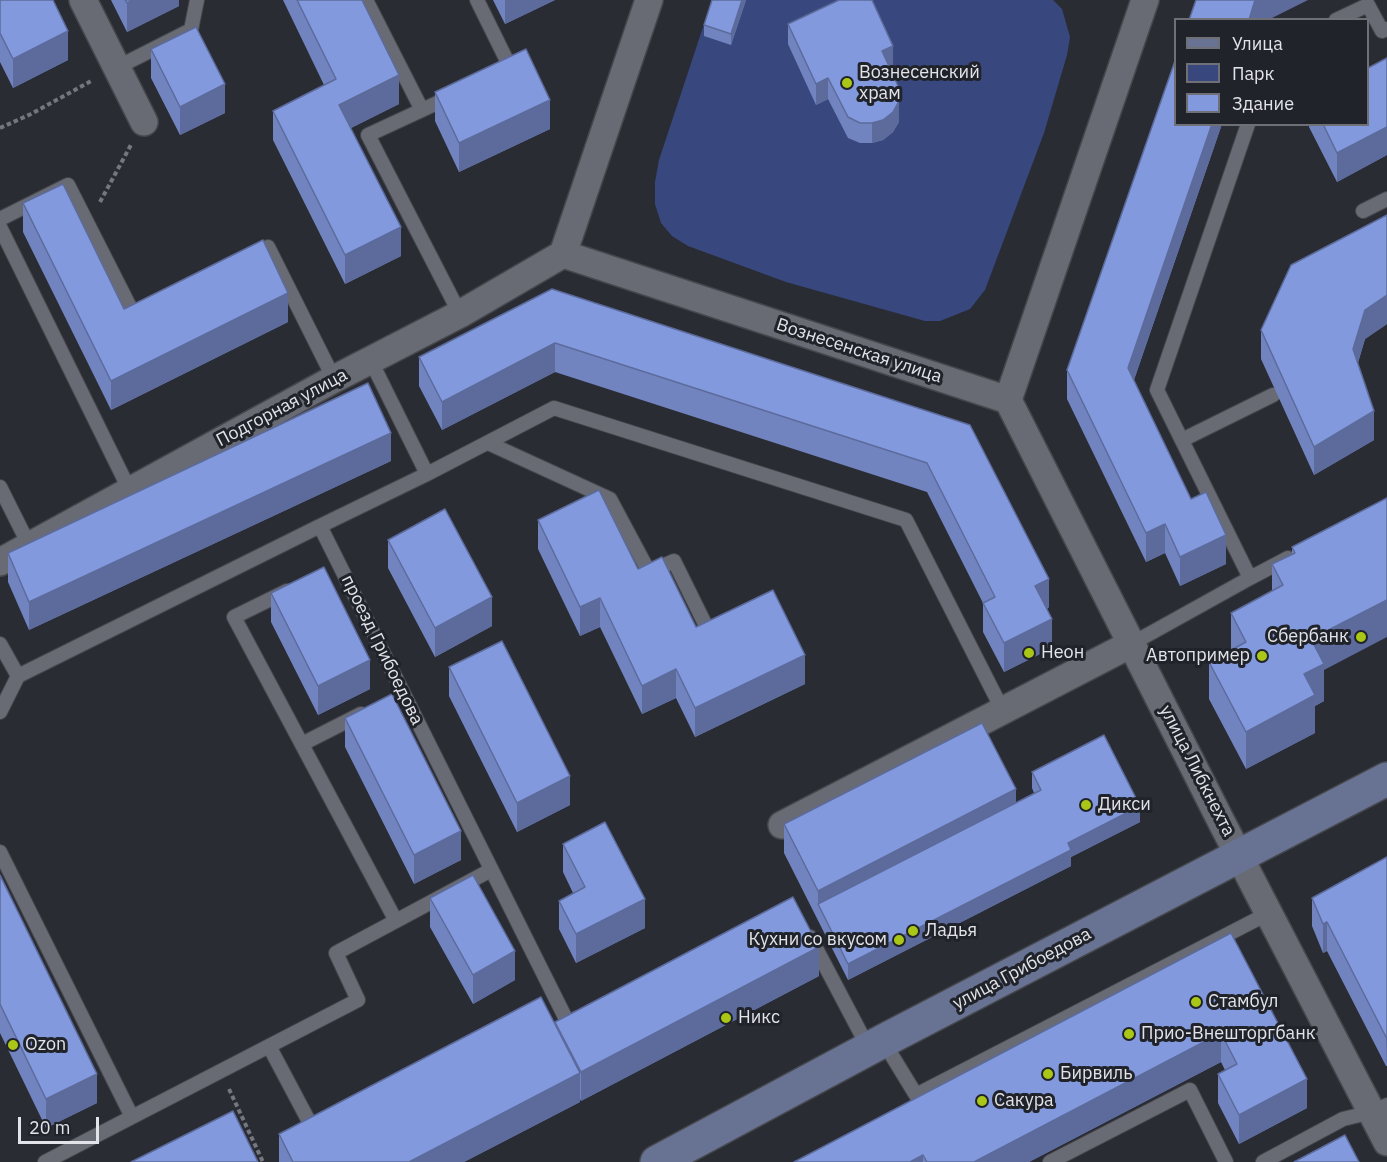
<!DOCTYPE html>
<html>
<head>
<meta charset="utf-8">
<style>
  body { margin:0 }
  #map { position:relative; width:1387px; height:1162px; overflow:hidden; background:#2a2c34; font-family:"IBM Plex Sans",sans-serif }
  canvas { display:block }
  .legend { position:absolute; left:1174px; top:18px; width:195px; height:108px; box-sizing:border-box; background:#20232a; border:2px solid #6e7076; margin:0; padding:8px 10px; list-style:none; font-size:18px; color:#e3e4e9 }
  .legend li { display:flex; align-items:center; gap:12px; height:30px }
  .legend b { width:30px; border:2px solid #6e7076 }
  .scale { position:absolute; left:18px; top:1117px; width:81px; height:27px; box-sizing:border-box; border:3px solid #e3e4e9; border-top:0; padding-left:8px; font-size:18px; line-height:21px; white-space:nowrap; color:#e3e4e9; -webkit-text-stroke:4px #20232a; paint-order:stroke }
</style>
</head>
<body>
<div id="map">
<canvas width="1387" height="1162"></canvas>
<ul class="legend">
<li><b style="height:8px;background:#687292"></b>Улица</li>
<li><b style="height:16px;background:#38487f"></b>Парк</li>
<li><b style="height:16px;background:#8399de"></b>Здание</li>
</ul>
<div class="scale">20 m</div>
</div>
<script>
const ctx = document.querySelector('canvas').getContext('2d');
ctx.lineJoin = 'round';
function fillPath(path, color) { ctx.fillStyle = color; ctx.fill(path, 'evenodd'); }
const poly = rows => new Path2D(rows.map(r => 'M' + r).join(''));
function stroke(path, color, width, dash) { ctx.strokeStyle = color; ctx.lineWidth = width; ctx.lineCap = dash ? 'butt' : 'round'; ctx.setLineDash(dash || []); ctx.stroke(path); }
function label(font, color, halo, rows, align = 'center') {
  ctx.font = font + ' "IBM Plex Sans",sans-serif'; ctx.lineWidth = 6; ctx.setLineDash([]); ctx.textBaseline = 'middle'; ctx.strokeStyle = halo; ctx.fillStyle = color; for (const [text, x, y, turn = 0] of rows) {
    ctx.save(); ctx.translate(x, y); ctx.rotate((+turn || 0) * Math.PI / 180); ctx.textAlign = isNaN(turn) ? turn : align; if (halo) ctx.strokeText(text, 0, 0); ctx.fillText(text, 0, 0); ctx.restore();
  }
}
const green = poly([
  [712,0,1053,0,1062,9,1070,37,1067,55,1044,133,985,290,970,309,940,321,925,321,786,282,688,246,672,236,661,223,655,204,655,182,659,160]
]);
const path = poly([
  [0,128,31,114,93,80],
  [100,202,132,143],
  [229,1089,263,1162]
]);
const service = poly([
  [366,0,422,110],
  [477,0,511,69,506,71],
  [1336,20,1368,5,1382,31,1387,29],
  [118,67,191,30,197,0],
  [450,97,368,135,460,314],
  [1363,211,1387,199],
  [0,219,68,185,134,315,140,312],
  [0,227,130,491],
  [251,256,268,247,334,379],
  [371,361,427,474,320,526,568,1023,577,1018],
  [1182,440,1273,395],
  [488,443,610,499,649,572,674,561,708,630],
  [427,474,554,408,906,520,1003,711],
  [0,487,29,545],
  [1250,578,1288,558],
  [287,591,234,617,396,921],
  [1133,643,1250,578,1157,390,1248,124],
  [0,644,18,676,320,526],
  [0,712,18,676],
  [302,744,361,714],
  [0,852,132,1117,45,1162],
  [810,937,869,1049],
  [883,1041,916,1095,1269,913],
  [269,1046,313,1129],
  [132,1117,358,1000,336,953,491,870],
  [1050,1162,1190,1090,1226,1162],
  [1263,1162,1343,1119,1372,1112,1387,1105]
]);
const minor = poly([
  [83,0,144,122],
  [649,0,563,254,1008,400,1145,0],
  [1008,400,1223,825,1387,1142],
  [0,562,334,379,460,314,563,254],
  [782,825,1133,643]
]);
const secondary = poly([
  [657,1162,883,1041,1387,779]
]);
const wall = poly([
  [0,0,68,60,13,88,0,62],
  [111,0,179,0,179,6,127,32],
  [283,0,362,0,399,104,351,128,401,256,345,284,273,140,273,111,324,85],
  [493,0,555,0,505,24],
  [746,0,731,45,704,36,704,25],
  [788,24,893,66,890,68,899,108,899,122,893,132,883,140,872,143,860,143,848,138,828,99,816,105,788,44],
  [151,49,225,113,180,135,151,78],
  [1387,58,1387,155,1337,182,1309,127,1309,124,1368,124],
  [435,92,550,129,459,172,435,121],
  [1176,124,1222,124,1134,380,1191,499,1226,564,1180,586,1165,553,1146,562,1067,399,1067,370],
  [23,203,124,309,288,322,111,410,23,232],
  [1387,215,1387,324,1365,339,1358,363,1374,440,1314,475,1261,359,1261,330],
  [552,289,970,425,1049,607,1047,609,1052,648,1004,672,983,632,983,603,927,492,555,372,442,430,419,386,419,357],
  [391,461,29,630,8,582,8,553],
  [1387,498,1324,670,1324,701,1315,706,1315,733,1246,769,1209,699,1209,662,1231,650,1231,613,1272,591,1272,564,1292,554,1292,547],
  [538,520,638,569,696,627,805,684,695,737,676,698,642,714,600,627,580,636,538,549],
  [388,540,492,626,435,657,388,568],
  [271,593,370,689,318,715,271,622],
  [449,667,570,805,517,832,449,696],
  [345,718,461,860,414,884,345,747],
  [1032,772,1140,822,1071,857,1071,866,848,980,784,853,784,824,1016,803,1034,793,1032,788],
  [563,844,645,928,576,963,559,929,559,901,573,893,563,872],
  [1387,857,1387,1066,1386,1066,1327,951,1323,953,1312,926,1312,898],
  [0,875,97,1103,46,1128,0,1033],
  [430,898,515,980,473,1004,430,927],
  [1231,933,1307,1108,1239,1144,1218,1103,1218,1074,1225,1070,1221,1062,1029,1162,794,1162],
  [819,976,581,1101,580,1099,580,1102,464,1162,279,1162,279,1134,555,1025,555,1022]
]);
const shadedWall = poly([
  [133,0,179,0,179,6,127,32,127,3],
  [505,0,555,0,505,24],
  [742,0,746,0,731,45,731,34],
  [1255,0,1308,0,1268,20,1249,20],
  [68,31,68,60,13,88,13,59],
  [893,46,893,66,882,72,882,51],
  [399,75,399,104,339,134,339,105],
  [828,78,828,99,816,105,816,84],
  [225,84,225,113,180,135,180,107],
  [899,88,899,122,893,132,883,140,872,143,872,123],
  [550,100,550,129,459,172,459,143],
  [1212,124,1222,124,1128,397,1128,368],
  [1387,127,1387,155,1337,182,1337,153],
  [401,227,401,256,345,284,345,255],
  [288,293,288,322,111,410,111,381],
  [1387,295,1387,324,1365,339,1353,378,1353,349,1365,310],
  [555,343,555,372,442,430,442,402],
  [1374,411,1374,440,1314,475,1314,447],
  [391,433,391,461,29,630,29,602],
  [1165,524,1165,553,1146,562,1146,533],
  [1226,535,1226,564,1180,586,1180,557],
  [1049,579,1049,607,1035,614,1035,586],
  [492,597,492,626,435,657,435,628],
  [600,598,600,627,580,636,580,607],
  [1387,600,1387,637,1324,670,1324,701,1315,706,1315,733,1246,769,1246,732,1304,674,1311,639],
  [1052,619,1052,648,1004,672,1004,643],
  [805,655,805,684,695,737,695,708],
  [370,660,370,689,318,715,318,686],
  [676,669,676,698,642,714,642,686],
  [570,776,570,805,517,832,517,803],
  [1016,789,1016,818,818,905,818,891],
  [1140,806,1140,822,1071,857,1071,866,848,980,848,964,1068,843],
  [461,831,461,860,414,884,414,855],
  [645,899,645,928,576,963,576,934],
  [1327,922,1327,951,1323,953,1323,924],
  [819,947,819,976,581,1101,581,1072],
  [515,951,515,980,473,1004,473,975],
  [1221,1033,1221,1062,1029,1162,974,1162],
  [1386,1037,1387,1037,1386,1066],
  [580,1073,580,1102,464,1162,409,1162],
  [97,1074,97,1103,46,1128,46,1099],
  [1307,1079,1307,1108,1239,1144,1239,1115],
  [923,1155,923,1162,910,1162]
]);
const building = poly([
  [0,0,53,0,68,31,13,59,0,33,0,0],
  [125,0,133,0,127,3,125,0],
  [297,0,362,0,399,75,339,105,401,227,345,255,273,111,336,79,297,0],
  [712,0,742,0,731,34,704,25,712,0],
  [839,0,872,0,893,46,882,51,899,88,899,101,893,112,883,120,872,123,860,123,848,117,828,78,816,84,788,24,839,0],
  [1196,0,1255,0,1249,20,1189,20,1196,0],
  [196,27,225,84,180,107,151,49,196,27],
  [526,49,550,100,459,143,435,92,526,49],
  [1176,58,1176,124,1212,124,1128,368,1191,499,1206,492,1226,535,1180,557,1165,524,1146,533,1067,370,1176,58],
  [1387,58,1387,127,1337,153,1323,124,1368,124,1368,68,1387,58],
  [63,184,124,309,263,240,288,293,111,381,23,203,63,184],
  [1387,215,1387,295,1365,310,1353,349,1374,411,1314,447,1261,330,1291,265,1387,215],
  [552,289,970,425,1049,579,1035,586,1052,619,1004,643,983,603,995,597,927,463,555,343,442,402,419,357,552,289],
  [368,383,391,433,29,602,8,553,368,383],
  [599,490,638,569,662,557,696,627,773,590,805,655,695,708,676,669,642,686,600,598,580,607,538,520,599,490],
  [1387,498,1387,600,1311,639,1324,664,1304,674,1315,695,1246,732,1209,662,1246,642,1231,613,1283,585,1272,564,1295,553,1292,547,1387,498],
  [445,509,492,597,435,628,388,540,445,509],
  [324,567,370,660,318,686,271,593,324,567],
  [502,641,570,776,517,803,449,667,502,641],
  [392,694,461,831,414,855,345,718,392,694],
  [982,723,1016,789,818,891,784,824,982,723],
  [1104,735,1140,806,1068,843,1071,850,848,964,818,904,1041,790,1032,772,1104,735],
  [605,822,645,899,576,934,559,901,585,887,563,844,605,822],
  [1387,857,1387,1037,1386,1037,1327,922,1323,924,1312,898,1387,857],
  [0,875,97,1074,46,1099,0,1004,0,875],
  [473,875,515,951,473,975,430,898,473,875],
  [793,897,819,947,581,1072,555,1022,793,897],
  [1231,933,1307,1079,1239,1115,1218,1074,1237,1064,1221,1033,974,1162,927,1162,923,1155,910,1162,794,1162,1231,933],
  [541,997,580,1073,409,1162,293,1162,279,1134,541,997],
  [233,1111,258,1162,131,1162,233,1111],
  [1345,1135,1359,1162,1294,1162,1345,1135]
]);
const markers = [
  [847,83,6,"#aac718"],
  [1361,637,6,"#aac718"],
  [1029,653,6,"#aac718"],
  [1262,656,6,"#aac718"],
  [1086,805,6,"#aac718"],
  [913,931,6,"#aac718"],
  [899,940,6,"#aac718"],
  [1196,1002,6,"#aac718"],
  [726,1018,6,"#aac718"],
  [1129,1034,6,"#aac718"],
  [13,1045,6,"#aac718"],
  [1048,1074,6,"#aac718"],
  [982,1101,6,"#aac718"]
];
const poiNames = [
  ["Вознесенский",859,73],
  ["храм",859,94],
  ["Сбербанк",1349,637,"right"],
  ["Неон",1041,653],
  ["Автопример",1250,656,"right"],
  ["Дикси",1098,805],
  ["Ладья",925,931],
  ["Кухни со вкусом",887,940,"right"],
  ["Стамбул",1208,1002],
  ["Никс",738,1018],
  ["Прио-Внешторгбанк",1141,1034],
  ["Ozon",25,1045],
  ["Бирвиль",1060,1074],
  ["Сакура",994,1101]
];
const streetNames = [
  ["Вознесенская улица",859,351,18],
  ["Подгорная улица",282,408,-28],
  ["проезд Грибоедова",382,650,64],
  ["улица Либкнехта",1197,771,63],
  ["улица Грибоедова",1022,969,-28]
];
fillPath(green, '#38487f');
stroke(service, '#45474c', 16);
stroke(minor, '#45474c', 30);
stroke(secondary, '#45474c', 36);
stroke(path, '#75777e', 4, [4.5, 3]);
stroke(service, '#686b73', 14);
stroke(minor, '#686b73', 27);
stroke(secondary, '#687292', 33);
fillPath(wall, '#7184bf');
fillPath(shadedWall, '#5c6b9b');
fillPath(building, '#8399de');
stroke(building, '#5c6b9b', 1.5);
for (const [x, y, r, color] of markers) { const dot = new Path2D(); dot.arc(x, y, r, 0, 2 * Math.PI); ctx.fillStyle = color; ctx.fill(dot); stroke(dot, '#20232a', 2); }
label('18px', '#e3e4e9', '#20232a', poiNames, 'left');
label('18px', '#e3e4e9', '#20232a', streetNames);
</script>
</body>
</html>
